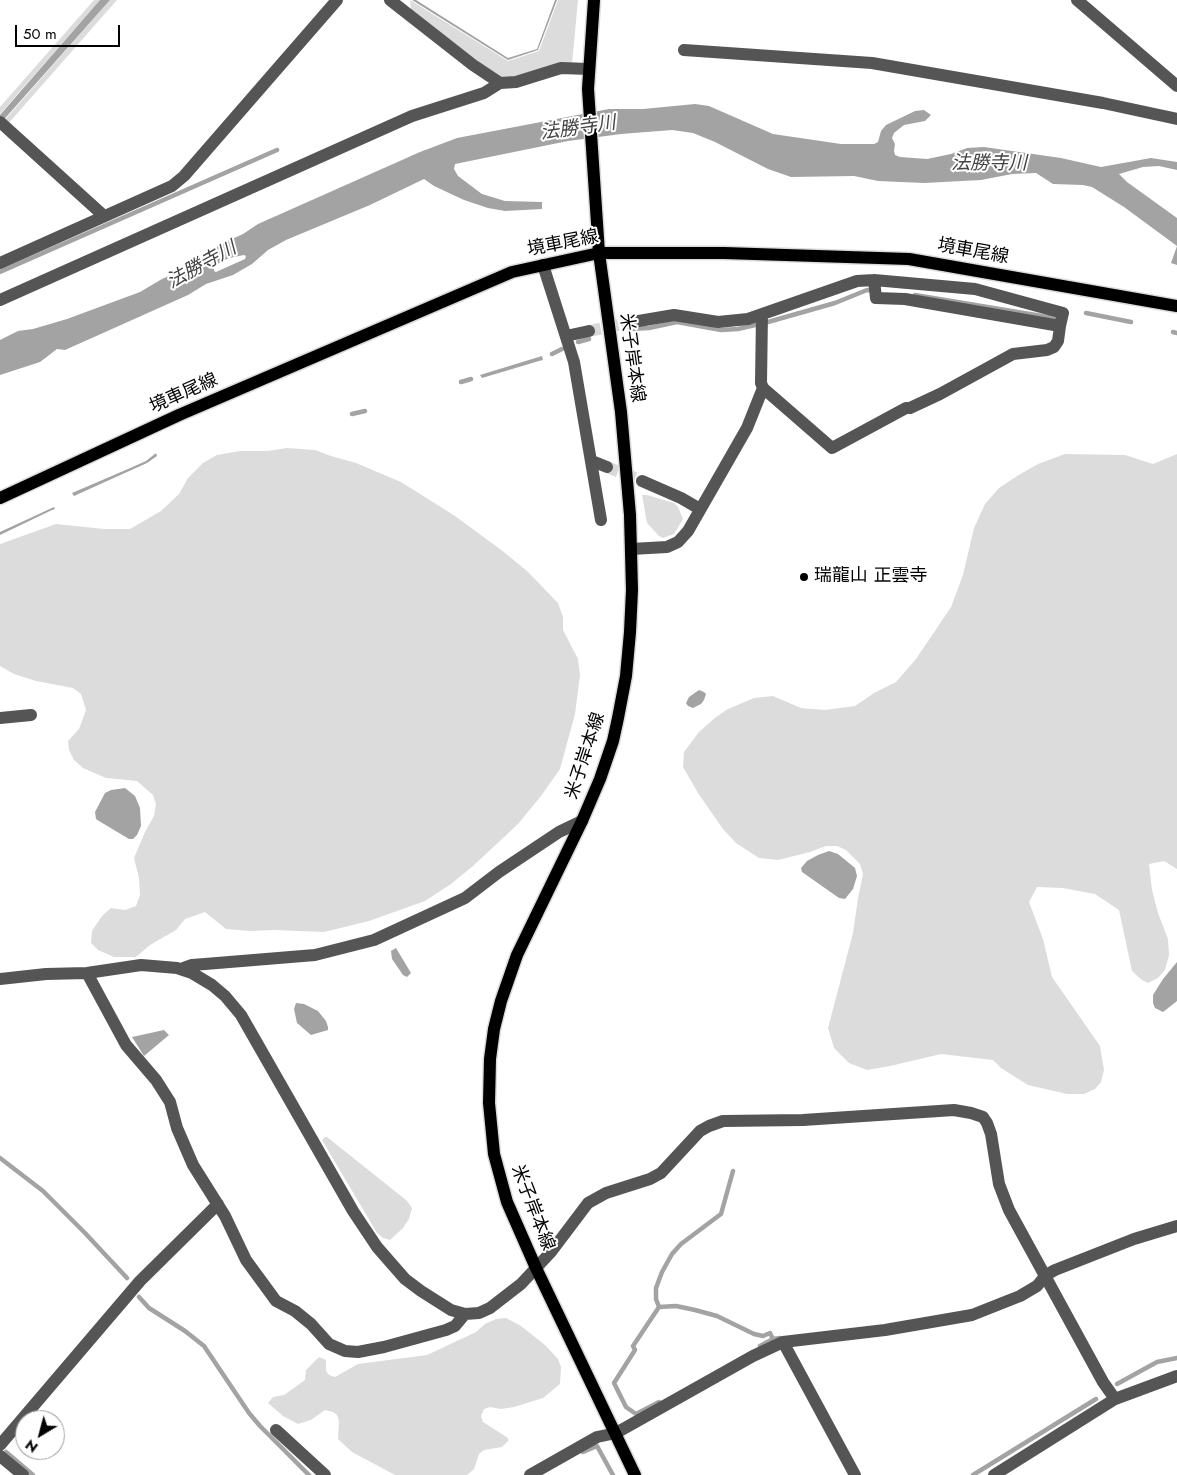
<!DOCTYPE html>
<html>
<head>
<meta charset="utf-8">
<style>
  body { margin:0 }
  #map { position:relative; width:1177px; height:1475px; overflow:hidden; background:#fff; font-family:Jost,sans-serif }
  canvas { display:block }
  .north { position:absolute; left:15px; top:1410px; width:50px; height:50px; box-sizing:border-box; background:#fff; border:1px solid #999; border-radius:50%; rotate:217deg; font-size:14px; font-weight:700; line-height:20px; text-align:center; color:#000 }
  .north::after { content:''; display:block; margin:auto; width:18px; height:22px; background:#000; clip-path:polygon(50% 0,100% 100%,50% 72%,0 100%) }
  .scale { position:absolute; left:15px; top:25px; width:105px; height:22px; box-sizing:border-box; border:2px solid #000; border-top:0; padding-left:6px; font-size:15px; line-height:18px; white-space:nowrap; color:#000; -webkit-text-stroke:4px #fff; paint-order:stroke }
</style>
</head>
<body>
<div id="map">
<canvas width="1177" height="1475"></canvas>
<div class="north">N</div>
<div class="scale">50 m</div>
</div>
<script>
const ctx = document.querySelector('canvas').getContext('2d');
ctx.lineJoin = 'round';
function fillPath(path, color) { ctx.fillStyle = color; ctx.fill(path, 'evenodd'); }
const poly = rows => new Path2D(rows.map(r => 'M' + r).join(''));
function stroke(path, color, width, dash) { ctx.strokeStyle = color; ctx.lineWidth = width; ctx.lineCap = dash ? 'butt' : 'round'; ctx.setLineDash(dash || []); ctx.stroke(path); }
function label(font, color, halo, rows, align = 'center') {
  ctx.font = font + ' Jost,"Noto Sans JP",sans-serif'; ctx.lineWidth = 4; ctx.setLineDash([]); ctx.textBaseline = 'middle'; ctx.strokeStyle = halo; ctx.fillStyle = color; for (const [text, x, y, turn = 0] of rows) {
    ctx.save(); ctx.translate(x, y); ctx.rotate((+turn || 0) * Math.PI / 180); ctx.textAlign = isNaN(turn) ? turn : align; if (halo) ctx.strokeText(text, 0, 0); ctx.fillText(text, 0, 0); ctx.restore();
  }
}
const green = poly([
  [94,0,100,0,0,114,0,107],
  [110,0,117,0,7,125,3,122],
  [410,0,508,61,539,51,558,0,578,0,572,64,518,78,499,77,411,10],
  [287,448,315,450,331,456,356,463,401,482,455,516,504,552,528,572,558,603,563,617,563,630,578,659,580,675,575,714,560,769,541,796,518,824,473,866,451,884,425,901,369,921,324,932,274,930,251,931,226,929,205,912,185,919,176,930,150,945,136,957,114,957,98,950,91,943,92,931,102,916,111,908,125,910,136,906,140,895,139,878,134,858,145,832,154,816,156,804,153,795,137,781,106,778,83,768,74,760,69,750,68,741,79,729,86,710,81,694,73,688,36,681,14,674,0,666,0,544,56,524,104,529,130,529,161,511,179,494,188,478,203,463,217,455,240,451,268,451],
  [1065,454,1125,455,1153,464,1177,454,1177,869,1164,861,1149,864,1152,890,1158,913,1168,939,1169,955,1165,970,1158,978,1148,983,1142,980,1132,971,1119,910,1095,894,1063,888,1037,887,1029,902,1043,939,1052,977,1100,1046,1104,1070,1101,1082,1095,1089,1084,1094,1067,1094,1028,1085,1001,1068,993,1060,941,1054,890,1066,867,1070,849,1063,834,1048,828,1028,853,933,858,898,863,874,860,864,846,850,837,846,826,846,810,852,778,860,759,858,736,843,723,829,698,793,683,767,684,752,699,732,716,717,728,709,754,698,773,696,801,708,825,710,855,706,874,693,896,682,916,659,951,607,963,575,974,528,985,504,999,488,1017,476,1038,464],
  [642,495,647,495,674,503,678,507,683,519,674,534,663,538,659,536,647,523],
  [325,1137,327,1137,406,1200,410,1205,412,1208,409,1219,403,1228,390,1240,383,1238,377,1233,322,1140],
  [506,1318,521,1326,545,1345,558,1359,561,1367,560,1384,543,1398,514,1407,501,1409,490,1407,484,1409,481,1416,483,1422,508,1438,508,1441,502,1447,484,1450,479,1454,474,1469,467,1475,395,1475,352,1452,338,1439,339,1421,337,1415,333,1412,325,1410,311,1420,298,1424,283,1416,268,1403,273,1397,284,1395,305,1380,306,1370,319,1357,326,1360,326,1371,329,1375,335,1377,358,1364,427,1355,476,1332,485,1324,496,1319]
]);
const water = poly([
  [100,0,110,0,0,124,0,115],
  [412,0,416,0,508,58,537,49,555,0,557,0,538,50,508,60],
  [695,104,709,106,773,134,841,144,874,144,878,142,881,131,886,125,915,111,924,110,931,115,925,121,904,125,894,133,892,138,895,144,894,151,895,155,900,157,927,159,951,154,967,148,984,147,1061,158,1101,167,1151,158,1177,162,1177,170,1159,166,1143,167,1119,174,1127,182,1177,218,1177,265,1171,263,1177,246,1124,207,1092,187,1083,185,1053,184,1036,173,1012,174,981,180,924,183,878,181,854,176,791,177,768,169,715,142,693,133,672,130,621,134,568,141,455,164,454,169,458,176,482,194,505,201,542,202,542,209,505,211,488,208,464,200,434,186,424,179,370,205,286,240,268,250,252,264,233,275,206,284,188,295,65,350,57,349,40,362,0,375,0,340,18,331,33,329,67,319,140,292,162,279,196,264,219,245,243,234,258,224,420,152,457,138,609,109,643,109],
  [244,255,246,256,245,259,216,272,214,271,214,268,219,263,229,258],
  [542,356,543,360,539,361,482,378,480,375],
  [156,453,157,456,147,463,74,496,72,493,128,469,146,461],
  [54,507,55,509,52,510,0,535,0,532],
  [699,690,704,692,706,694,704,700,701,704,693,708,688,706,686,703,689,697],
  [125,788,135,796,140,808,141,826,137,835,133,839,129,839,99,821,96,819,95,812,105,793,111,790],
  [829,851,838,854,855,868,857,876,853,889,845,899,839,898,802,872,801,868,807,861,818,855],
  [396,948,411,973,407,977,403,975,392,959,391,951],
  [1177,962,1177,1001,1163,1012,1155,1008,1153,1003,1153,995,1163,979],
  [296,1003,304,1004,318,1011,326,1021,328,1027,328,1030,311,1035,297,1023,294,1009],
  [164,1030,169,1035,144,1056,132,1037]
]);
const stream = poly([
  [0,272,277,150],
  [915,295,1054,318],
  [1086,313,1131,322],
  [630,329,649,328,677,322,721,330,738,329,768,322,835,303,867,290,875,291],
  [1173,332,1177,333],
  [578,342,589,339],
  [552,354,562,349],
  [461,382,471,379],
  [352,414,365,411],
  [0,1158,43,1191,85,1233,127,1278],
  [139,1297,149,1308,185,1331,204,1346,249,1413,260,1426,309,1475],
  [659,1307,656,1299,656,1288,662,1272,672,1254,681,1244,721,1214,733,1171],
  [760,1346,773,1339,780,1338],
  [1117,1384,1157,1362,1177,1358],
  [659,1402,636,1414,626,1407,614,1383,635,1350,633,1346,659,1307,676,1306,695,1310,717,1316,754,1334,763,1336,770,1333,773,1339],
  [6,1452,33,1475],
  [583,1452,597,1446,613,1475],
  [973,1475,1096,1399]
]);
const minorTunnel = poly([
  [589,331,627,323],
  [607,467,642,481]
]);
const minor = poly([
  [390,0,473,65,500,83],
  [1077,0,1177,86],
  [684,50,872,63,1103,103,1177,119],
  [0,122,104,216],
  [0,263,172,186,184,176,337,0],
  [543,265,574,362,601,520],
  [0,300,412,116,484,93,500,83,516,82,561,68,589,69],
  [762,314,761,383,763,388,832,448,906,408,910,408,940,394,1013,354,1047,350,1054,347,1058,341,1060,326],
  [627,323,674,315,718,322,748,319,857,281,874,280,975,289,1063,313,1060,326,905,299,876,298,874,280],
  [566,336,589,331],
  [592,461,607,467],
  [642,481,681,498,700,509],
  [631,549,667,547,678,542,688,531,747,428,763,388],
  [0,718,31,715],
  [181,969,192,965,205,964,315,955,374,940,465,898,499,872,559,832,582,821],
  [87,973,126,1045,156,1080,170,1102,177,1128,193,1165,225,1216,246,1260,276,1301,295,1311,311,1324,329,1344,345,1351,358,1352,384,1347,446,1330,455,1326,465,1314],
  [0,979,46,974,87,973,141,965,177,968,192,973,212,985,225,996,241,1015,353,1211,377,1247,405,1279,421,1291,451,1310,465,1314,479,1313,490,1308,521,1284,551,1252,588,1203,606,1193,650,1179,661,1173,700,1131,709,1126,723,1121,803,1120,954,1110,971,1113,983,1117,987,1123,991,1134,999,1184,1009,1210,1103,1382,1115,1399],
  [783,1342,855,1475],
  [276,1430,325,1475],
  [0,1445,140,1281,218,1204],
  [0,1456,23,1475],
  [530,1475,597,1437,616,1433,753,1356,783,1342,885,1330,972,1315,1020,1296,1037,1286,1046,1275,1055,1270,1134,1239,1177,1226],
  [994,1475,1115,1399,1177,1376]
]);
const major = poly([
  [594,0,588,89,599,253,621,412,630,515,632,590,630,632,626,676,618,718,613,741,600,779,582,821,517,955,501,1001,494,1029,490,1059,489,1103,494,1154,507,1202,536,1268,635,1475],
  [0,498,179,415,512,272,599,253,724,253,909,259,1177,306]
]);
const markers = [
  [804,577,5,"#000"]
];
const streetNames = [
  ["境車尾線",563,244,-11],
  ["境車尾線",973,252,10],
  ["米子岸本線",631,358,82],
  ["境車尾線",184,394,-24],
  ["米子岸本線",586,756,-72],
  ["米子岸本線",532,1208,69]
];
const poiNames = [
  ["瑞龍山 正雲寺",814,577]
];
const waterNames = [
  ["法勝寺川",578,129,-8],
  ["法勝寺川",989,164],
  ["法勝寺川",202,266,-29]
];
fillPath(green, '#dcdcdc');
fillPath(water, '#a3a3a3');
stroke(stream, '#a3a3a3', 4.5);
stroke(minorTunnel, '#d9d9d9', 12, [12, 6]);
stroke(major, '#dbdbdb', 15);
stroke(minor, '#555', 12);
stroke(major, '#000', 12);
for (const [x, y, r, color] of markers) { const dot = new Path2D(); dot.arc(x, y, r, 0, 2 * Math.PI); ctx.fillStyle = color; ctx.fill(dot); stroke(dot, '#fff', 2); }
label('18px', '#000', '#fff', streetNames);
label('18px', '#000', '#fff', poiNames, 'left');
label('italic 19px', '#444', '#fff', waterNames);
</script>
</body>
</html>
